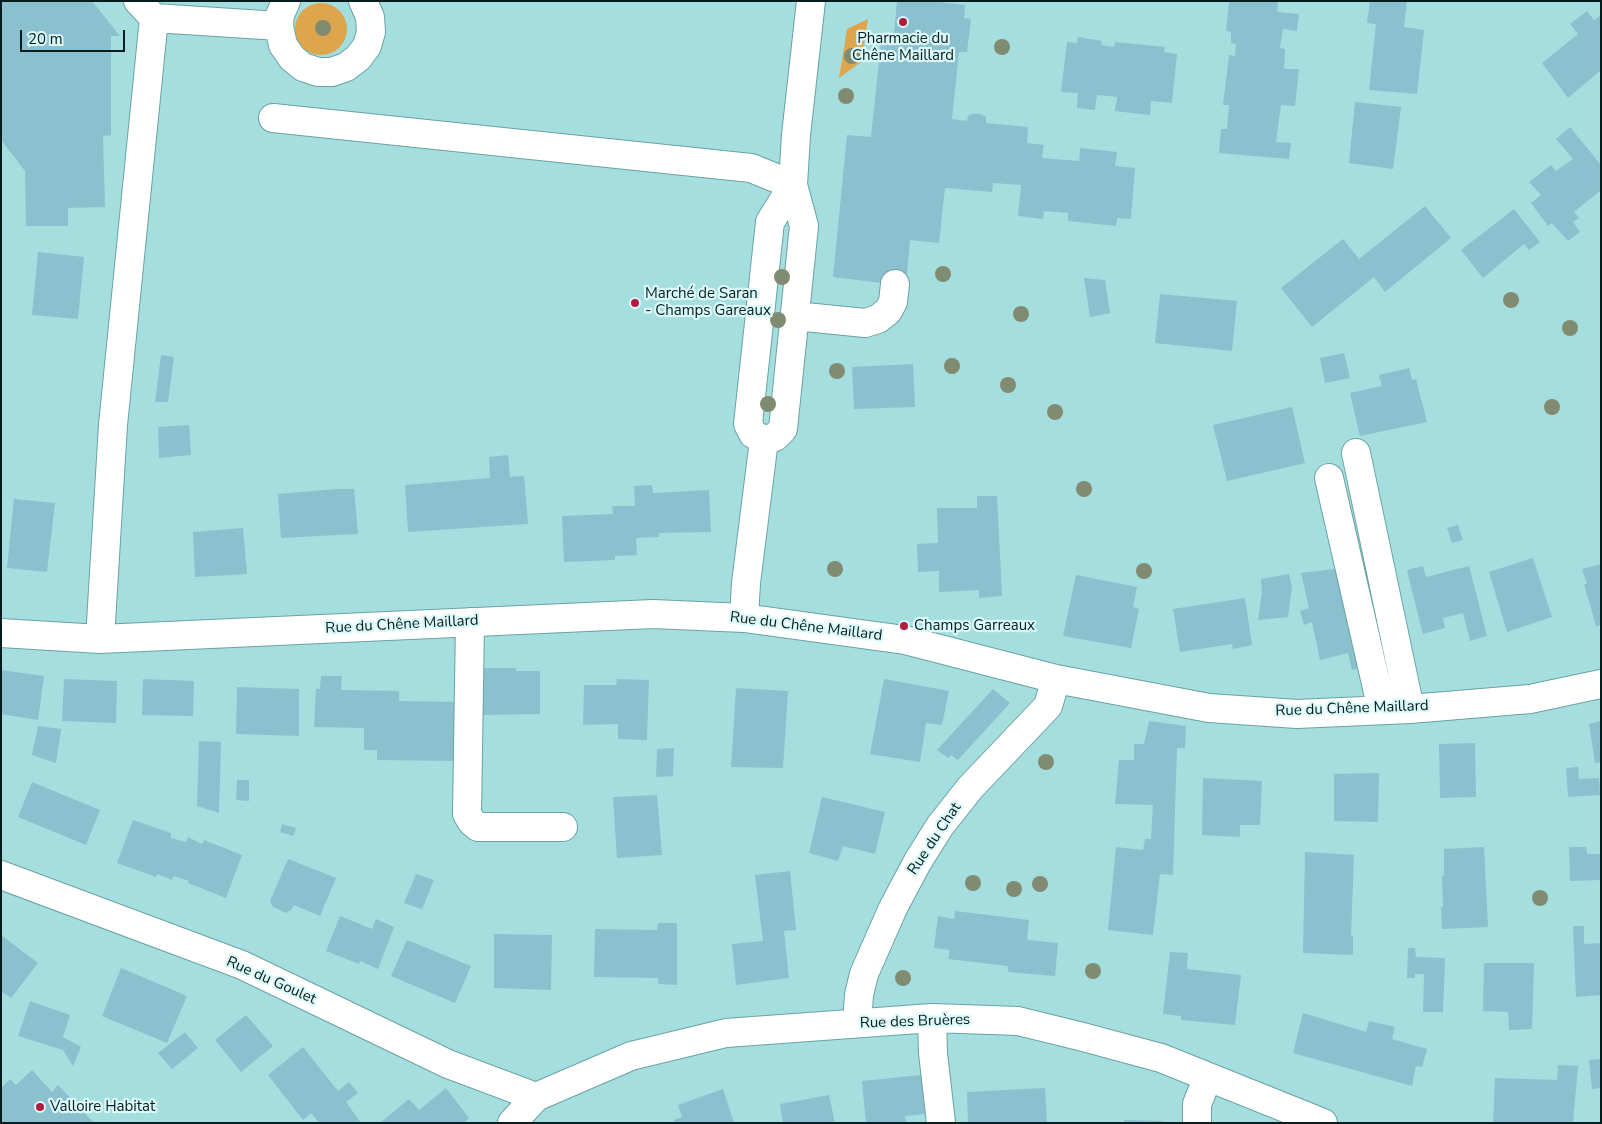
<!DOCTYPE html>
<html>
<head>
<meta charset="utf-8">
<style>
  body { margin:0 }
  #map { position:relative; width:1602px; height:1124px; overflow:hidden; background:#a4dede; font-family:"Nunito Sans",sans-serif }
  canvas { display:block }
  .frame { position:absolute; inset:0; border:2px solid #061d1d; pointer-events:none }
  .scale { position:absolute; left:20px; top:30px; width:105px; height:22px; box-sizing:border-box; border:2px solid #061d1d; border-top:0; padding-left:6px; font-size:15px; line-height:18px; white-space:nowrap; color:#061d1d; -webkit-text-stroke:4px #dcf9f9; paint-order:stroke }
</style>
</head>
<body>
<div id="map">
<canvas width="1602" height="1124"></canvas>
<div class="frame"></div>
<div class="scale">20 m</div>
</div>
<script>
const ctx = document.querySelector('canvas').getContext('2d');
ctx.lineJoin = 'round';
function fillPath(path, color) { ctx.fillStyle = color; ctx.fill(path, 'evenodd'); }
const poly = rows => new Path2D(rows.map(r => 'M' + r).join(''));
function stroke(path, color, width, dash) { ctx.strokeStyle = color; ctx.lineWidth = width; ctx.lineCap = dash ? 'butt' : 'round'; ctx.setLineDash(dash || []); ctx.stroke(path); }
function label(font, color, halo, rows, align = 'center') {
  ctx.font = font + ' "Nunito Sans",sans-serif'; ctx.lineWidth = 4.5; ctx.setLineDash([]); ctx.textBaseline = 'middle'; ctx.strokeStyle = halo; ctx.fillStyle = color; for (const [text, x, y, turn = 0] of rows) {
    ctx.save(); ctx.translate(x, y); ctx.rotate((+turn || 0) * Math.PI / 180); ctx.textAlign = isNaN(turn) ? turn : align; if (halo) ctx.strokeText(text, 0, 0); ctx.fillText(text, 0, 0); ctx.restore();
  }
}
const green = poly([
  '295 29a26 26 0 1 1 52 0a26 26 0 1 1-52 0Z',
  [868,19,861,62,839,78,847,29]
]);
const building = poly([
  [1,1,92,1,120,36,111,36,111,135,103,136,105,207,68,208,68,226,26,226,25,171,1,140],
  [897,1,930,1,965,5,964,18,971,19,967,52,959,52,952,119,967,121,968,116,972,114,980,114,986,117,986,123,1028,127,1027,143,1044,145,1042,158,1079,161,1080,148,1117,152,1115,166,1135,168,1131,219,1117,218,1116,226,1068,221,1068,213,1044,211,1043,219,1018,216,1021,185,993,183,992,192,945,188,939,243,910,240,906,286,833,277,847,135,871,137,881,43,893,44],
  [1229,1,1278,1,1277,12,1299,14,1297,31,1283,29,1280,48,1285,49,1284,69,1299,69,1295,106,1281,105,1276,142,1291,143,1289,159,1219,153,1221,129,1227,129,1229,105,1223,105,1229,55,1235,56,1236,44,1231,43,1231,32,1226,31],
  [1370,1,1407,1,1404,27,1424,30,1417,94,1369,90,1376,24,1367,23],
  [1587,11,1594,20,1601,15,1601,70,1568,98,1542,63,1578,34,1570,24],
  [1078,37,1102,41,1101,45,1114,47,1115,42,1165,47,1164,52,1177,54,1172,103,1151,101,1150,115,1132,113,1115,111,1117,97,1097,95,1095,110,1077,108,1078,93,1061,92,1067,42,1077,43],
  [1355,102,1401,107,1393,169,1349,163],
  [1570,127,1601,165,1601,190,1574,212,1579,218,1573,222,1580,232,1568,241,1552,223,1548,226,1531,203,1541,195,1529,182,1551,165,1556,171,1573,159,1556,139],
  [1425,206,1451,238,1385,292,1374,277,1312,327,1281,288,1343,239,1359,259],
  [1514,209,1540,242,1529,250,1524,244,1483,278,1461,250],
  [38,252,84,257,78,319,32,315],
  [1084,278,1105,280,1110,313,1090,317],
  [1160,294,1237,301,1232,351,1155,343],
  [1344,353,1350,378,1325,383,1320,358],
  [161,355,174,357,168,402,155,402],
  [913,364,915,407,854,409,852,367],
  [1409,368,1412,380,1416,379,1427,422,1360,436,1350,393,1382,386,1379,375],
  [1292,407,1305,463,1227,481,1213,425],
  [189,425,191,455,159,458,158,427],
  [508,455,510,477,524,476,528,524,408,532,405,485,490,478,489,457],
  [652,485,653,493,709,490,711,532,659,533,659,537,636,538,637,555,615,556,615,560,564,562,562,516,613,514,612,506,635,506,634,486],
  [337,489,354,489,358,534,281,538,278,494],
  [977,496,997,496,1002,596,979,598,979,590,939,592,939,571,918,572,917,544,938,543,937,508,977,508],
  [14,499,55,503,47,572,7,568],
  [1458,525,1463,540,1452,543,1447,528],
  [243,528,247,574,195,577,193,532],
  [1533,558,1552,617,1507,632,1489,572],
  [1601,564,1601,625,1596,626,1584,584,1587,584,1582,569],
  [1423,566,1426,577,1469,566,1487,636,1470,641,1463,613,1443,618,1445,628,1423,634,1407,570],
  [1342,568,1364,667,1352,670,1348,653,1320,660,1312,622,1304,625,1300,611,1309,608,1301,573],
  [1289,574,1292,587,1288,617,1258,620,1262,593,1261,579],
  [1076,575,1137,587,1133,607,1139,609,1131,648,1063,636],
  [1245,598,1252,645,1233,649,1232,644,1180,652,1173,609],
  [482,668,516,668,516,671,540,671,540,714,482,715],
  [1,670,44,676,38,720,1,714],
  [321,676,342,676,341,690,399,691,399,701,459,702,457,761,377,760,377,750,364,750,364,728,314,727,316,689,320,689],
  [64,679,117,681,116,723,62,721],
  [143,679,194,681,193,716,142,715],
  [617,679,649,680,647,740,618,739,618,724,583,725,584,685,616,685],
  [884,679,949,691,942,725,926,723,920,762,870,754],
  [237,687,299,689,299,736,236,734],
  [736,688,788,691,783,768,731,767],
  [993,689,1010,703,958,760,951,755,948,758,937,750],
  [1149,721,1186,726,1185,748,1177,748,1173,875,1160,874,1153,935,1108,930,1116,847,1143,850,1145,839,1151,839,1153,805,1115,804,1119,760,1134,760,1134,744,1144,744],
  [1601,721,1601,762,1595,763,1589,724],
  [38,726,61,729,56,763,32,755],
  [199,741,221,742,219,813,197,806],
  [1475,743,1476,797,1440,798,1439,744],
  [674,748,673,776,656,777,657,749],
  [1578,767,1579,779,1599,778,1600,795,1568,797,1566,768],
  [1379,773,1378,822,1334,821,1334,774],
  [1203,778,1262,781,1260,825,1240,825,1240,837,1202,835],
  [237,780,249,780,249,801,236,800],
  [32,782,100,810,86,845,18,817],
  [657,795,662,855,617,858,613,797],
  [822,797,885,812,875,854,843,846,838,861,809,853],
  [133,820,171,833,171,838,186,842,188,837,202,844,204,840,242,855,226,898,188,883,189,881,174,876,172,880,157,874,156,877,117,863],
  [282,824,296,828,293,836,280,832],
  [1484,847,1488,927,1442,929,1441,907,1443,907,1442,876,1444,876,1444,849],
  [1569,847,1586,847,1587,854,1601,854,1601,880,1570,881],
  [1305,852,1354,855,1351,937,1353,936,1353,955,1303,953],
  [288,859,336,878,320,916,294,905,291,910,286,913,273,907,270,901],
  [790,871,796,930,784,931,789,978,736,985,732,944,763,941,755,875],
  [416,874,434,880,422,909,404,903],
  [955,911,1029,920,1027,940,1058,943,1055,976,1008,972,1008,966,948,959,950,950,934,948,938,916,954,919],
  [340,916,372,929,376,919,394,927,378,969,360,961,359,964,326,951],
  [658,923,677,923,677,985,658,984,658,978,594,977,595,929,657,930],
  [1573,926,1584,926,1584,944,1601,943,1601,995,1576,997],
  [494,934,552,935,551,990,494,988],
  [1,935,38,963,11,998,1,991],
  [407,940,471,966,455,1003,391,976],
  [1408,948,1415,948,1416,957,1445,958,1443,1012,1423,1012,1424,974,1415,974,1415,978,1407,978],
  [1170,952,1188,953,1187,969,1241,975,1235,1025,1181,1020,1181,1016,1163,1014],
  [1484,963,1534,963,1532,1029,1509,1030,1508,1012,1483,1011],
  [121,968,187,996,167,1043,102,1016],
  [30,1001,70,1015,63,1037,81,1047,73,1066,63,1050,18,1036],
  [1303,1013,1366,1032,1369,1021,1395,1027,1392,1039,1427,1049,1422,1067,1416,1066,1412,1086,1293,1053],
  [246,1015,273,1046,241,1072,215,1040],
  [185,1032,198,1048,172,1069,158,1053],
  [303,1047,338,1091,349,1082,358,1093,346,1102,361,1123,319,1123,311,1113,303,1120,268,1075],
  [1601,1059,1601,1088,1592,1089,1589,1060],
  [1558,1065,1578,1066,1573,1123,1493,1123,1495,1078,1557,1080],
  [32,1070,52,1092,58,1085,94,1123,1,1123,1,1088,10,1079,16,1085],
  [921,1075,925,1114,905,1116,906,1123,866,1123,862,1081],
  [446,1088,469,1118,464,1123,380,1123,409,1099,419,1110],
  [1045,1088,1047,1123,968,1123,967,1092],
  [723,1089,734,1123,675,1123,674,1120,682,1117,678,1105],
  [829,1095,835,1123,783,1123,780,1104],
  [1124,1120,1163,1121,1163,1123,1124,1123]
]);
const minor = poly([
  [138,1,154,18,279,26],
  [286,1,280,15,279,26,283,45,292,58,303,67,318,72,332,72,346,67,358,58,367,46,371,32,370,17,363,1],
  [273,118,751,168,793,185],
  [793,185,770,222,748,424,753,434,764,440,775,437,783,429,804,226,793,185,796,135,811,1],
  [795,316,865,323,878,319,888,311,893,302,895,284],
  [1356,453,1410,709],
  [1329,478,1382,710],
  [744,618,746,583,764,440],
  [470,622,467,814,472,822,478,827,563,827],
  [1,633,100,639,653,614,744,618,905,640,1056,679,1209,708,1297,714,1410,709,1530,699,1601,684],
  [100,639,113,425,154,18],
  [1,875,242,965,448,1064,536,1097],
  [932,1018,933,1053,941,1123],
  [857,1023,859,995,864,974,893,908,918,861,940,826,970,788,1048,706,1056,679],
  [512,1123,536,1097,631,1056,726,1033,932,1018,1018,1021,1083,1037,1161,1058,1323,1123],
  [1197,1123,1197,1104,1208,1077]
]);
const trees = [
  [323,28],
  [1002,47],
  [852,56],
  [846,96],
  [943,274],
  [782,277],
  [1511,300],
  [1021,314],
  [778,320],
  [1570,328],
  [952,366],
  [837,371],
  [1008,385],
  [768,404],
  [1552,407],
  [1055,412],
  [1084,489],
  [835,569],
  [1144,571],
  [1046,762],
  [973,883],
  [1040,884],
  [1014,889],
  [1540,898],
  [1093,971],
  [903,978]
];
const markers = [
  [903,22,5,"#b01c3c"],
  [635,303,5,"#b01c3c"],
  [904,626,5,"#b01c3c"],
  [40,1107,5,"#b01c3c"]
];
const poiNames = [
  ["Pharmacie du",903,39,"center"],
  ["Chêne Maillard",903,56,"center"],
  ["Marché de Saran",645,294],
  ["- Champs Gareaux",645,311],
  ["Champs Garreaux",914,626],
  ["Valloire Habitat",50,1107]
];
const streetNames = [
  ["Rue du Chêne Maillard",402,625,-3],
  ["Rue du Chêne Maillard",806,627,7],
  ["Rue du Chêne Maillard",1352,709,-2],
  ["Rue du Chat",935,839,-56],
  ["Rue du Goulet",271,981,24],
  ["Rue des Bruères",915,1022,-2]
];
fillPath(green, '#dda54c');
fillPath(building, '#8bc0cf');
stroke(minor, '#6aa2a2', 30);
stroke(minor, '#fff', 28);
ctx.fillStyle = '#818b71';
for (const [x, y] of trees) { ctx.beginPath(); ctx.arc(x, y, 8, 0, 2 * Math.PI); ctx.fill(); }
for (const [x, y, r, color] of markers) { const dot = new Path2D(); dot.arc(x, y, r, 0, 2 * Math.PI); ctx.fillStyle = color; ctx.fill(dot); stroke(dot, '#dcf9f9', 2); }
label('15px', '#061d1d', '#dcf9f9', poiNames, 'left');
label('15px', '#061d1d', '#dcf9f9', streetNames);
</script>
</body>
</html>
